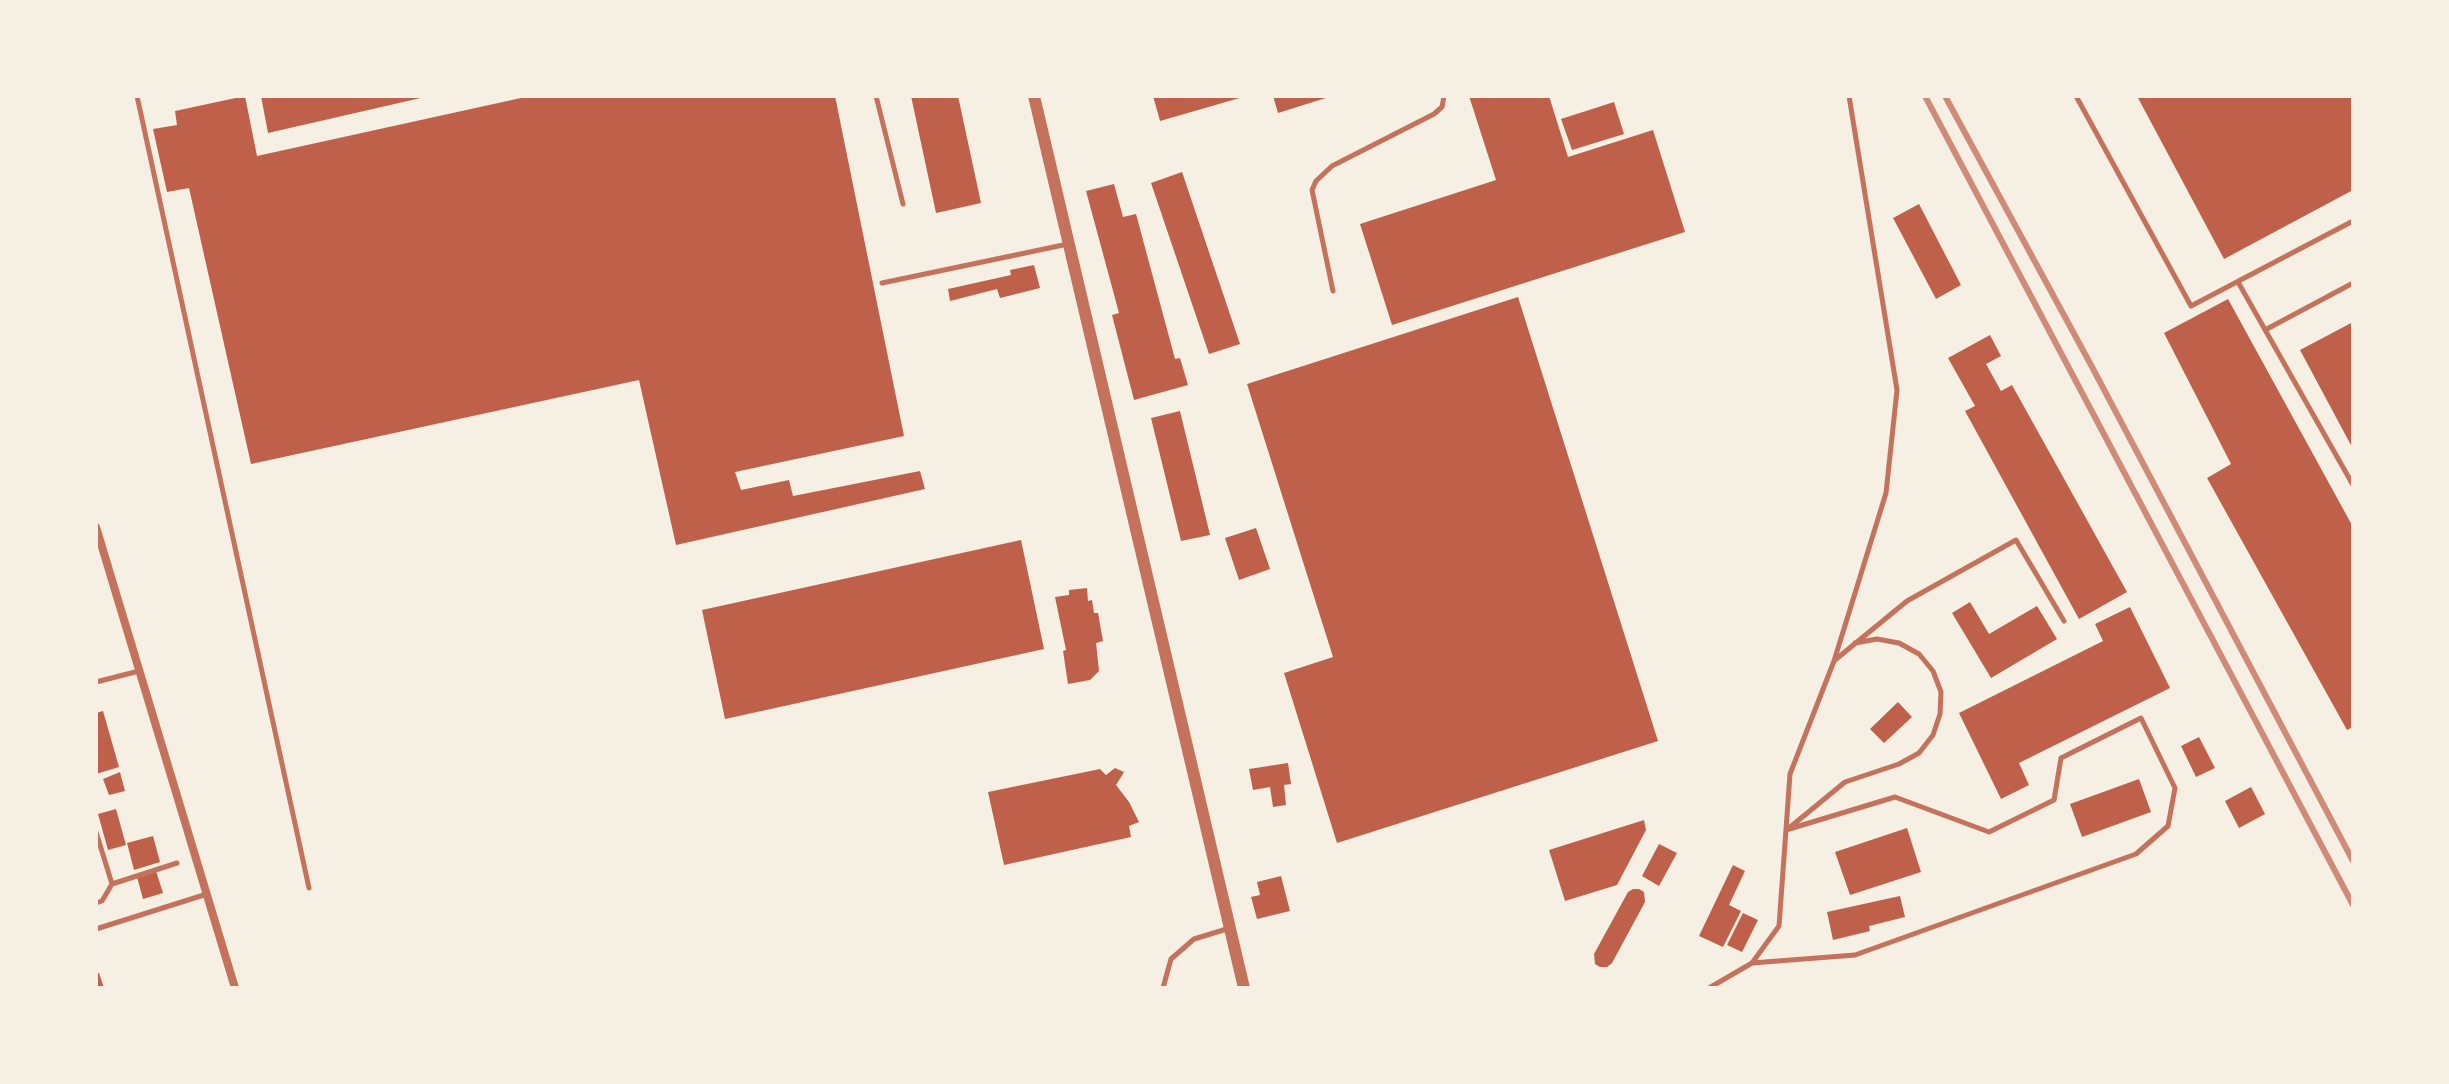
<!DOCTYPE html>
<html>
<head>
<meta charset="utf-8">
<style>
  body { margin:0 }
  #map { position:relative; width:2449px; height:1084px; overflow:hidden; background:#f6efe4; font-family:"PT Sans",sans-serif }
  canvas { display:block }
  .frame { position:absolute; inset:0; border:98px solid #f6efe4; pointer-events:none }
</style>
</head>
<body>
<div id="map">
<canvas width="2449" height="1084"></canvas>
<div class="frame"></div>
</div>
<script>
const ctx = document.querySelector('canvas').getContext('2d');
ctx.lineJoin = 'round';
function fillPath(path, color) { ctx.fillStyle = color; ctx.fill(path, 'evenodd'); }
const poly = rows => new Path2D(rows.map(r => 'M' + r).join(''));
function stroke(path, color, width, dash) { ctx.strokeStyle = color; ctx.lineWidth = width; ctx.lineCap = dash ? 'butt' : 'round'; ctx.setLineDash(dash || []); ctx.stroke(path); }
const building = poly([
  [245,96,257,156,530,96,835,96,904,436,735,472,741,490,789,480,793,496,920,471,925,489,676,545,639,380,251,464,189,188,167,192,153,129,177,125,175,111],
  [261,96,425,96,425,97,268,133],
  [911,96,958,96,981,203,936,213],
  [1153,96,1243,96,1243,97,1160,121],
  [1273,96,1329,96,1329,97,1278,113],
  [1469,96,1549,96,1568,157,1653,130,1685,232,1392,325,1360,224,1496,180],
  [2137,96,2353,96,2353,190,2224,259],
  [1614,102,1624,134,1572,150,1561,119],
  [1182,172,1240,344,1209,354,1151,183],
  [1114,184,1123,217,1136,214,1175,359,1180,358,1188,385,1134,400,1112,315,1119,313,1086,191],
  [1919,204,1961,285,1936,299,1893,218],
  [1034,265,1040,288,1000,298,997,289,950,301,948,289,1011,275,1010,270],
  [1518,297,1658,741,1337,843,1284,673,1333,657,1247,384],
  [2228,299,2353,527,2353,727,2347,730,2207,478,2231,464,2164,333],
  [2353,322,2353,449,2300,350],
  [1990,335,2001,356,1986,364,2001,391,2012,385,2127,592,2079,619,1965,411,1975,406,1948,358],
  [1180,411,1210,535,1181,541,1151,418],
  [1256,528,1270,569,1239,580,1225,538],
  [1021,540,1044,649,725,719,702,610],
  [1087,588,1088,601,1092,600,1094,613,1098,613,1103,641,1096,643,1099,671,1090,680,1068,684,1063,651,1066,650,1055,597,1069,595,1069,590],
  [1970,602,1989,634,2037,606,2057,639,1991,678,1952,613],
  [2130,607,2170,688,2019,763,2029,785,2001,799,1959,713,2103,641,2095,624],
  [1898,702,1912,717,1884,743,1870,729],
  [103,711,119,767,96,774,96,713],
  [2199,737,2215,768,2196,777,2181,746],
  [1288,763,1291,784,1284,785,1286,805,1273,807,1270,787,1253,790,1249,769],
  [1115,768,1124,772,1116,785,1129,802,1139,822,1129,826,1131,837,1004,865,988,792,1100,769,1106,775],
  [120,772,125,791,109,795,103,779],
  [2139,779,2151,812,2082,837,2070,804],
  [2251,787,2265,814,2239,828,2225,801],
  [116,809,126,845,108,850,98,814],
  [1644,820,1646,830,1617,885,1565,901,1549,850],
  [1907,828,1921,872,1850,895,1835,852],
  [153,836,160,862,134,870,127,843],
  [1659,844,1677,853,1659,886,1642,876],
  [1733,865,1745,871,1729,905,1741,911,1723,947,1699,936],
  [156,871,163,893,143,899,137,877],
  [1281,876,1290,911,1257,919,1251,897,1260,895,1257,882],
  [1633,889,1639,889,1644,892,1645,902,1612,963,1607,967,1600,967,1595,964,1594,954,1628,892],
  [1900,896,1905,917,1869,926,1870,931,1833,940,1827,912],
  [1743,913,1758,920,1742,952,1727,945],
  [99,973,104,988,96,988,96,974]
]);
const service = poly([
  [137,96,309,888],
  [876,96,903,204],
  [2076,96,2191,306,2353,221],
  [2238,282,2353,485],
  [882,283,1068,244],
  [1333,291,1312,190,1316,181,1332,166,1434,114,1442,107,1444,96],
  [2265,330,2353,283],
  [1835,660,1907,601,2016,540,2064,621],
  [96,682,139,671],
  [1789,828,1845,782,1899,764,1919,753,1933,735,1940,714,1941,692,1933,671,1919,654,1899,643,1877,639,1855,643],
  [96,832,112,884,102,901,96,903],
  [112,884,177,863],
  [96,929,207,894],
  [1752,963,1855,955,2136,854,2168,826,2175,788,2141,718,2061,758,2054,800,1989,832,1895,797,1786,830],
  [1163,988,1171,959,1194,939,1230,928],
  [1709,988,1752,963,1779,926,1790,774,1834,661,1886,493,1897,390,1849,96]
]);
const minor = poly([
  [96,527,235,988]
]);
const tertiary = poly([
  [1034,96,1244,988]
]);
const rail = poly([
  [1925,96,2353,905],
  [1945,96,2091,365,2353,861]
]);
fillPath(building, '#bf614a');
stroke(service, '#c5725c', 5);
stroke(minor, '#c5725c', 8);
stroke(tertiary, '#c5725c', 12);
stroke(rail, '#cf8b77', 6);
</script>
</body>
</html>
